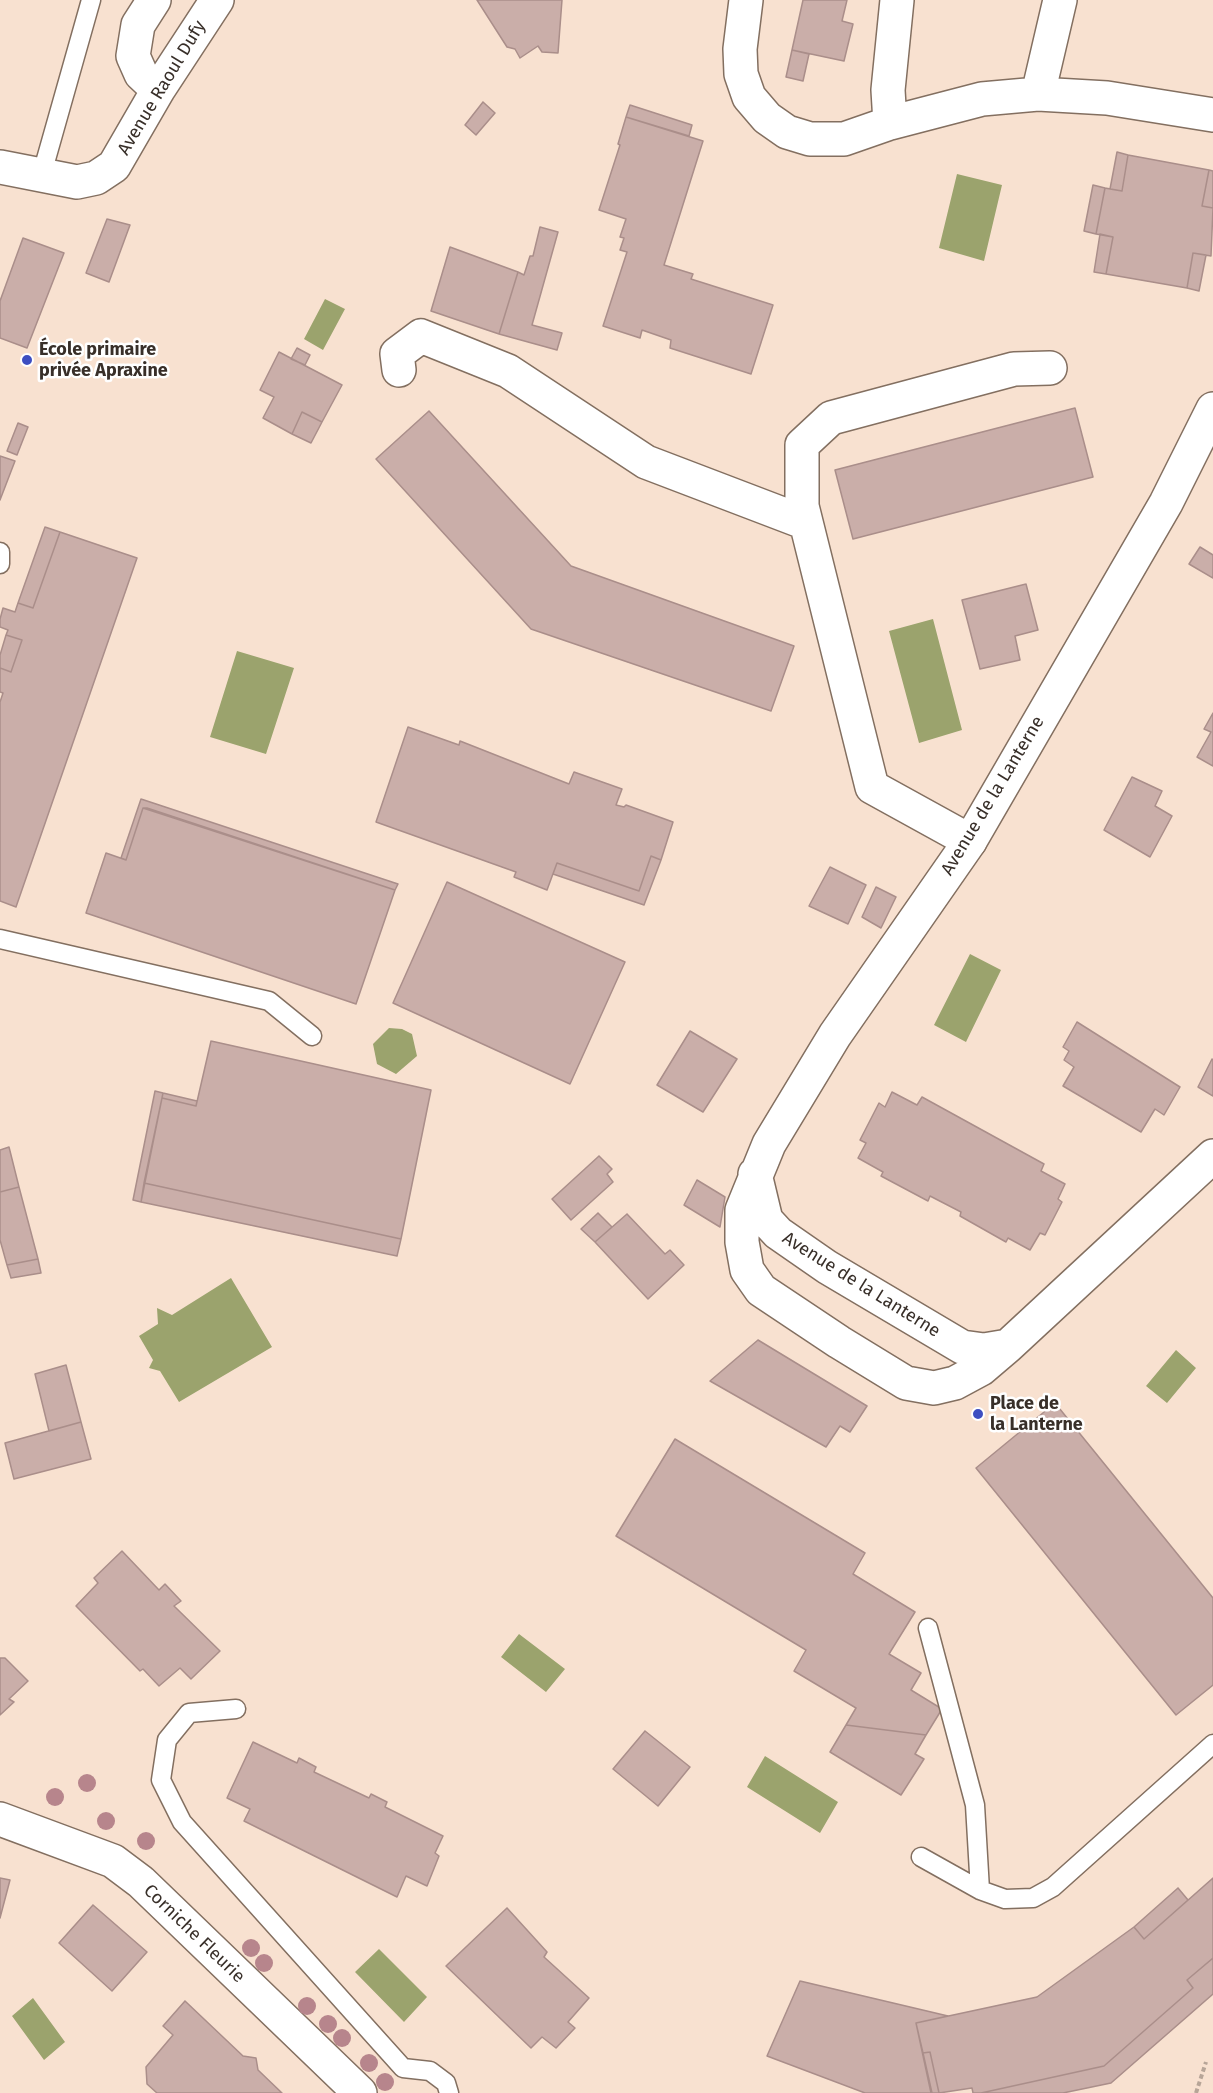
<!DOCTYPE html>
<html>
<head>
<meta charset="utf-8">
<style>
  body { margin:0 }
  canvas { display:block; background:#f8e1d0 }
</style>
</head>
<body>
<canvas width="1213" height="2093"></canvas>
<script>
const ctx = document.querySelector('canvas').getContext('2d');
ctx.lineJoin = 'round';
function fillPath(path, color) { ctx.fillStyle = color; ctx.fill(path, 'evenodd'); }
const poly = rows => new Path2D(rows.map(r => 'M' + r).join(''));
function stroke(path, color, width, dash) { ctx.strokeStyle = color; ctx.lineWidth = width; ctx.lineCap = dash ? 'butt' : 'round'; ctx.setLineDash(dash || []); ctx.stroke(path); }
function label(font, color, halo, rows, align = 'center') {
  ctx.font = font + ' "Fira Sans",sans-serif'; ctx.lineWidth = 5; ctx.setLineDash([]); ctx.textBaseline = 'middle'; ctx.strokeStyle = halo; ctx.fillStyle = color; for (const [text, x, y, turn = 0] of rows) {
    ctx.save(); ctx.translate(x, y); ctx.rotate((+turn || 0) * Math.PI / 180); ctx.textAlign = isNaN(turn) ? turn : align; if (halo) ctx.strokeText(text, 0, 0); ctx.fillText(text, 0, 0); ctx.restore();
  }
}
const water = poly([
  [957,174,1002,185,984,261,939,248],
  [325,299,345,309,323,350,304,339],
  [933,619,962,730,919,743,889,631],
  [237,651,294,668,266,754,210,737],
  [970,954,1001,970,966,1042,934,1025],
  [389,1028,402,1029,412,1034,417,1056,396,1074,377,1064,373,1044],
  [231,1278,272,1347,179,1402,160,1371,149,1368,153,1360,139,1336,158,1324,157,1308,172,1315],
  [1176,1350,1196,1368,1167,1403,1146,1386],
  [519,1634,565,1669,546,1692,501,1657],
  [765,1756,838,1802,820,1833,747,1787],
  [379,1949,427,1997,404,2022,355,1972],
  [33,1998,65,2042,44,2060,12,2016]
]);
const building = poly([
  [477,0,562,0,558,53,542,52,538,46,520,58,515,49,507,47,477,0],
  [803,0,847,0,842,21,853,24,844,61,792,50,803,0],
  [792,50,809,54,803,81,786,77,792,50],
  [483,102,495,113,476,135,465,125,483,102],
  [630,105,692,125,689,136,626,117,630,105],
  [626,117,703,141,664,265,693,274,691,279,773,305,751,374,670,348,671,340,642,330,640,338,603,326,627,252,620,250,624,238,620,237,626,219,599,210,620,145,618,144,626,117],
  [1117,152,1128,155,1122,191,1110,189,1117,152],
  [1128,155,1209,170,1202,206,1213,208,1211,256,1193,253,1187,288,1106,274,1113,237,1096,234,1105,188,1122,191,1128,155],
  [1209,170,1213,171,1213,208,1202,206,1209,170],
  [1093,185,1105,188,1096,234,1084,231,1093,185],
  [107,219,130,225,109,282,86,273,107,219],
  [540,227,558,232,532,325,562,333,557,350,499,334,518,272,524,275,530,256,533,256,540,227],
  [1100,234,1113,237,1106,274,1094,272,1100,234],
  [23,238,64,253,27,348,0,338,0,301,23,238],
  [450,247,518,272,499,334,431,311,450,247],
  [1193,253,1206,255,1199,291,1187,288,1193,253],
  [297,348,310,355,305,365,291,359,297,348],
  [279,352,342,385,322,422,302,412,292,434,263,418,274,397,260,390,279,352],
  [1075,408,1093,477,853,539,835,470,1075,408],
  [429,411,571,566,794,646,771,711,531,629,376,459,429,411],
  [302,412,322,422,311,443,292,434,302,412],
  [18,423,28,427,17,455,7,451,18,423],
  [0,456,15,461,0,500,0,456],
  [45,527,60,532,33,608,18,603,45,527],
  [60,532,137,558,16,907,0,901,0,702,3,693,0,692,0,668,11,672,22,640,6,635,8,630,0,627,0,619,3,608,15,612,18,603,33,608,60,532],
  [1200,547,1213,555,1213,578,1189,564,1200,547],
  [1026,584,1038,630,1015,636,1020,660,980,669,962,600,1026,584],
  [6,635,22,640,11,672,0,668,0,655,6,635],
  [1213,713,1213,766,1197,757,1211,732,1204,729,1213,713],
  [408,727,459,745,460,741,569,784,574,772,622,789,616,805,624,807,626,805,673,822,661,860,651,856,639,891,557,863,547,890,514,877,516,872,376,822,408,727],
  [1132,777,1162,791,1155,806,1172,816,1150,857,1104,830,1132,777],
  [141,799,398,884,395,890,147,808,143,808,126,860,121,858,141,799],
  [143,808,395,890,356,1004,86,913,106,853,126,860,143,808],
  [651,856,661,860,644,905,553,874,557,863,639,891,651,856],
  [830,867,866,885,848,924,809,906,830,867],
  [447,882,625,962,570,1084,393,1003,447,882],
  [876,887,896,897,881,928,862,917,876,887],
  [1077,1022,1180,1087,1164,1115,1155,1109,1141,1132,1063,1086,1074,1067,1064,1060,1069,1051,1063,1047,1077,1022],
  [690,1031,737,1059,703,1112,657,1085,690,1031],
  [211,1041,431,1090,401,1239,144,1183,162,1098,196,1106,211,1041],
  [1212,1059,1213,1060,1213,1096,1198,1087,1212,1059],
  [155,1091,163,1093,141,1202,133,1200,155,1091],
  [892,1092,917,1105,922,1097,1044,1164,1041,1171,1065,1184,1058,1199,1062,1202,1045,1235,1040,1233,1030,1250,1008,1238,1006,1242,960,1216,961,1212,930,1196,928,1201,881,1176,883,1172,858,1158,866,1143,860,1140,879,1103,885,1107,892,1092],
  [163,1093,197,1101,196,1106,162,1098,163,1093],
  [9,1147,19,1187,0,1192,0,1150,9,1147],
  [599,1156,612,1169,607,1174,613,1182,571,1220,552,1199,599,1156],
  [697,1180,725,1197,720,1227,684,1205,697,1180],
  [144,1183,401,1239,397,1256,141,1202,144,1183],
  [19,1187,38,1259,7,1265,0,1240,0,1192,19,1187],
  [598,1213,612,1227,595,1242,581,1229,598,1213],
  [627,1214,665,1254,670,1250,684,1265,648,1299,595,1242,627,1214],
  [38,1259,41,1273,11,1278,7,1265,38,1259],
  [758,1340,867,1406,850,1432,840,1426,826,1447,710,1381,758,1340],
  [66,1365,81,1422,49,1431,35,1374,66,1365],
  [1055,1403,1213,1598,1213,1685,1176,1715,976,1468,1055,1403],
  [81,1422,91,1459,14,1479,5,1443,81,1422],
  [675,1439,865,1553,853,1574,915,1612,889,1654,921,1673,911,1690,942,1709,926,1735,846,1725,856,1708,794,1671,806,1650,616,1536,675,1439],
  [122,1551,159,1590,165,1584,181,1601,174,1606,220,1651,191,1679,180,1668,159,1686,143,1669,140,1671,76,1606,98,1583,94,1578,122,1551],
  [0,1658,5,1658,28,1681,9,1699,14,1702,0,1715,0,1658],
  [846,1725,926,1735,915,1754,924,1759,901,1795,830,1752,846,1725],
  [645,1731,690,1767,658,1806,613,1769,645,1731],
  [253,1742,297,1763,299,1758,316,1767,314,1772,369,1798,371,1794,387,1802,385,1807,443,1836,435,1853,439,1856,427,1886,406,1876,397,1897,244,1821,250,1809,227,1798,253,1742],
  [0,1878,10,1880,0,1918,0,1878],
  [1213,1878,1213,1958,1187,1980,1193,1988,1104,2066,981,2093,973,2093,972,2088,939,2093,930,2052,923,2053,916,2023,1037,1997,1134,1927,1144,1939,1213,1878],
  [1178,1888,1188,1900,1144,1939,1134,1927,1178,1888],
  [93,1905,147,1952,112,1991,59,1943,93,1905],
  [507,1908,547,1952,544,1957,589,1998,568,2022,575,2028,556,2048,542,2037,531,2048,446,1966,507,1908],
  [1213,1958,1213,1994,1111,2083,1063,2093,981,2093,1104,2066,1193,1988,1187,1980,1213,1958],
  [800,1981,948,2016,916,2023,931,2093,865,2093,767,2056,800,1981],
  [185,2001,243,2056,256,2058,258,2070,282,2093,157,2093,147,2084,146,2067,173,2035,163,2026,185,2001],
  [930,2052,939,2093,932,2093,923,2053,930,2052]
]);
const path = poly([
  [1196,2093,1206,2062]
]);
const service = poly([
  [41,177,91,0],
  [0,552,0,564],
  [0,939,269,1001,312,1036],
  [928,1628,975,1805,980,1890],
  [236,1709,189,1713,167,1740,161,1780,182,1822,403,2068,430,2071,446,2083,449,2093],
  [921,1857,980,1890,1005,1899,1033,1898,1053,1887,1213,1744]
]);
const minor = poly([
  [154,0,138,25,133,56,141,74,158,90],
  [746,0,740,49,741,74,749,97,767,118,787,132,810,139,844,139,890,123,982,99,1038,94,1107,98,1213,115],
  [1038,94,1060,0],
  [890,123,888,90,897,0],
  [0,167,77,182,96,178,114,166,158,90,217,0],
  [399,370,397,354,421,336,508,371,646,462,806,523],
  [970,841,872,787,802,506,802,445,831,418,1014,369,1050,368]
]);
const tertiary = poly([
  [1213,409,1166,503,970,841,835,1035,769,1144,742,1210,742,1242,747,1270,761,1290,839,1342,906,1383,934,1388,955,1383,981,1369,1008,1346,1213,1156],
  [755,1174,766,1220,778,1233,827,1267,962,1347,984,1350,1008,1346]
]);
const secondary = poly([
  [0,1819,113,1861,141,1882,360,2093]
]);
const trees = [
  [87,1783],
  [55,1797],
  [106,1821],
  [146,1841],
  [251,1948],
  [264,1963],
  [307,2006],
  [328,2024],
  [342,2038],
  [369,2063],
  [385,2082]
];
const markers = [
  [27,360,6,"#3d4ec1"],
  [978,1414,6,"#3d4ec1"]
];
const streetNames = [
  ["Avenue Raoul Dufy",162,88,-59],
  ["Avenue de la Lanterne",993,796,-59],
  ["Avenue de la Lanterne",861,1285,32],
  ["Corniche Fleurie",194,1934,44]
];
const poiNames = [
  ["École primaire",39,350],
  ["privée Apraxine",39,371],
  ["Place de",990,1404],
  ["la Lanterne",990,1425]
];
fillPath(water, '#9ba36d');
fillPath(building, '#caaea9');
stroke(building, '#aa8e8a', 1.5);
stroke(service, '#836f60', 21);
stroke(minor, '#836f60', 36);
stroke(tertiary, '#836f60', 36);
stroke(secondary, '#836f60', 36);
stroke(path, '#b7a598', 4, [4.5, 3]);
stroke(service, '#fff', 18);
stroke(minor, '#fff', 33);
stroke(tertiary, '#fff', 33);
stroke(secondary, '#fff', 33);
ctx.fillStyle = '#b7858c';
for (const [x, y] of trees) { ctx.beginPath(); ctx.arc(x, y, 9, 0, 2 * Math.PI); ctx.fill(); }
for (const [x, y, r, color] of markers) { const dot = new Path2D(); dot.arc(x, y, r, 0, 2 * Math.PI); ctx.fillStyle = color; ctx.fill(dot); stroke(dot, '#fff', 2); }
label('18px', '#382f29', '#fff', streetNames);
label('bold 18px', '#382f29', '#fff', poiNames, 'left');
</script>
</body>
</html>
